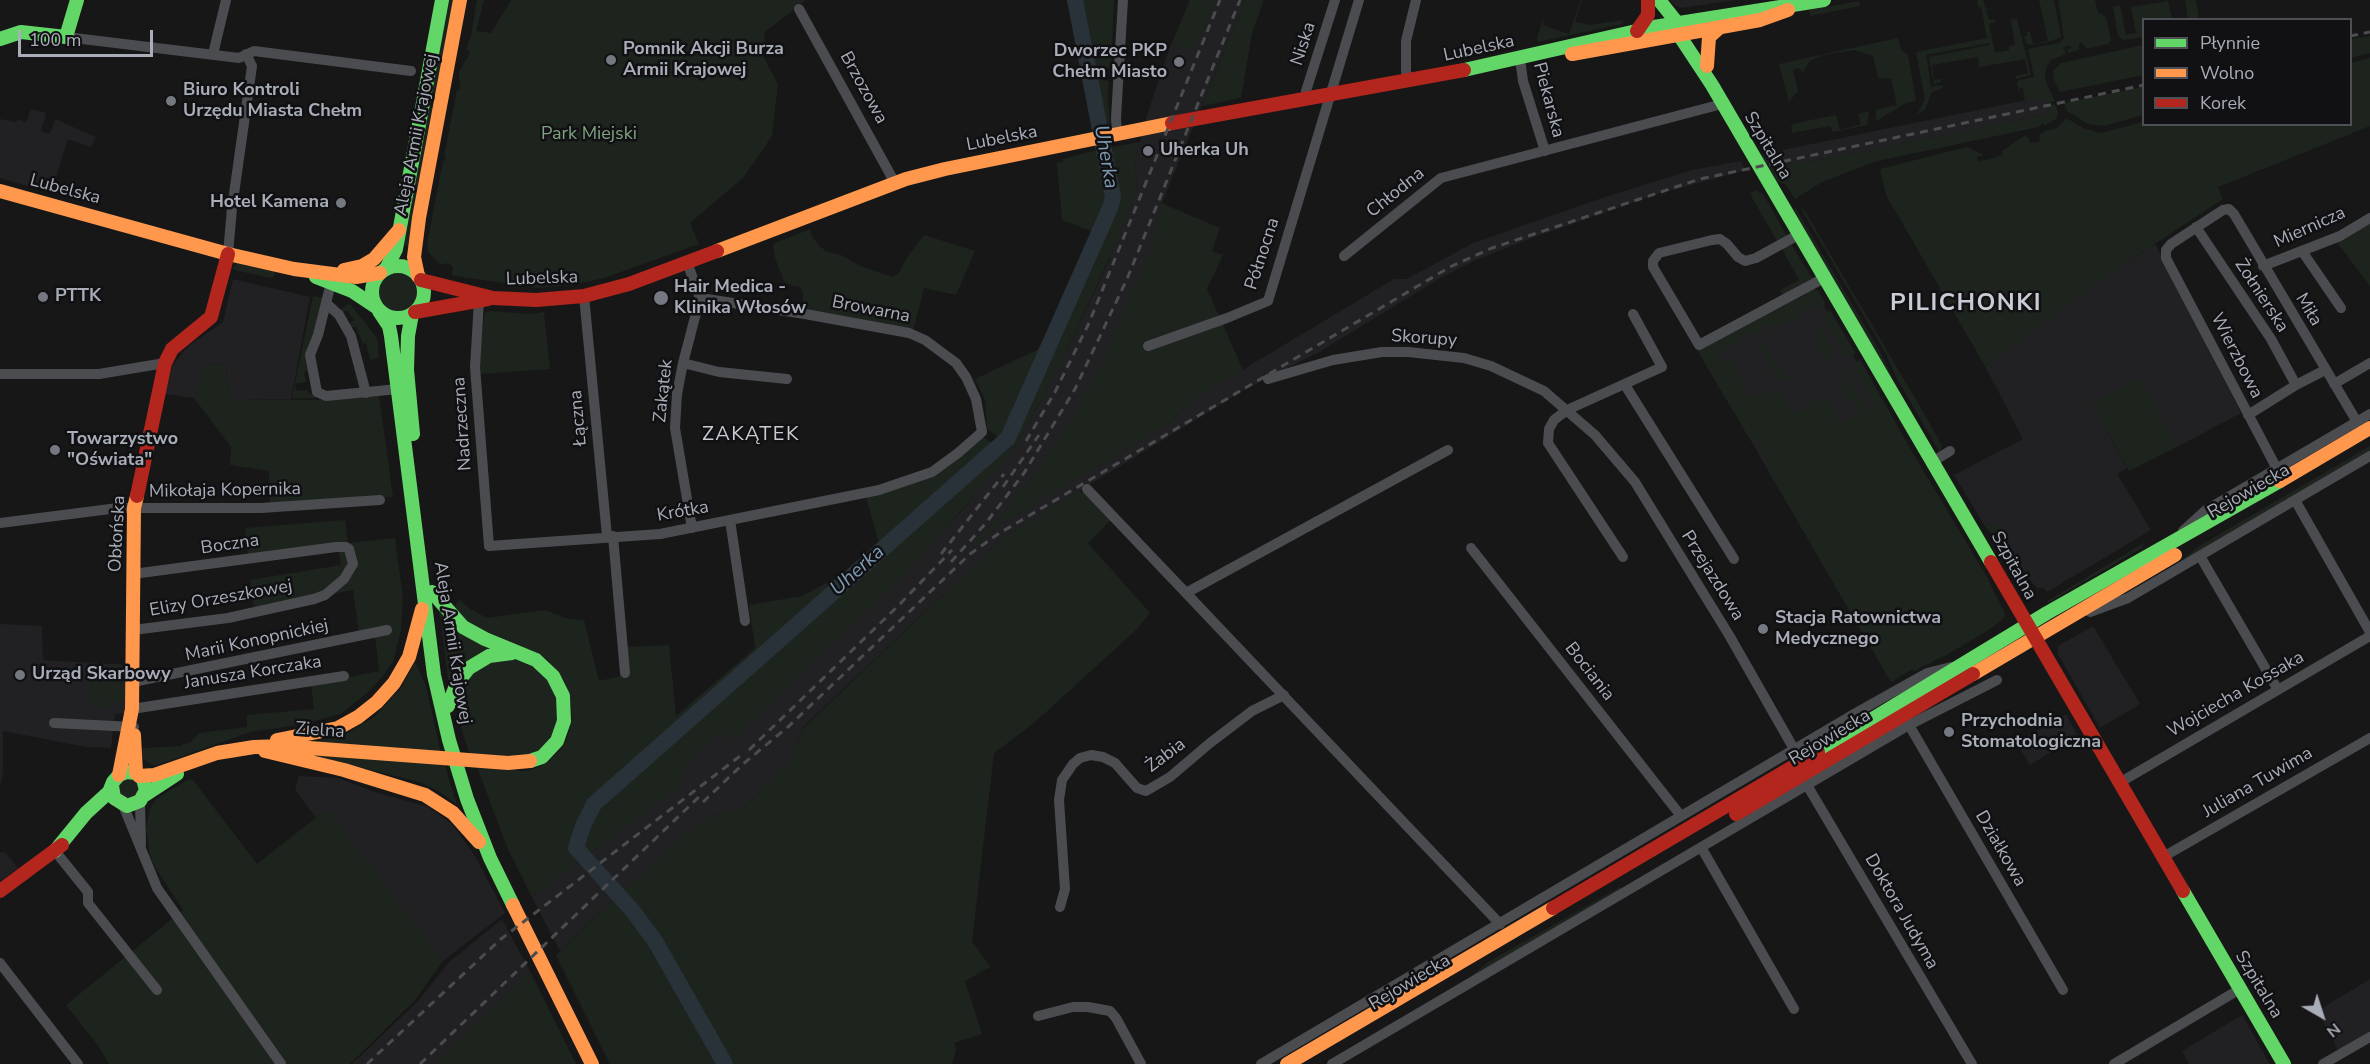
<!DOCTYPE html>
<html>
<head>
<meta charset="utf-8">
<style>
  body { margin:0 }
  #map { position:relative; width:2370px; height:1064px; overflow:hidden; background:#171717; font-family:"Nunito Sans",sans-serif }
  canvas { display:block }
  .legend { position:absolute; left:2142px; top:18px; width:210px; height:108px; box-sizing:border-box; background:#111113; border:2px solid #4d4f55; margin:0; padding:8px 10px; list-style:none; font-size:18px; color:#a8adb8 }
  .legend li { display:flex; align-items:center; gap:12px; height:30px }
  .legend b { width:30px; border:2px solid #4d4f55 }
  .north { position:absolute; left:2292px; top:986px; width:60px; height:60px; -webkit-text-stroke:4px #111113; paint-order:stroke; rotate:141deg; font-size:16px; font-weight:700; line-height:24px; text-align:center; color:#a8adb8 }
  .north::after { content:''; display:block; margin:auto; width:21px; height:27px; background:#a8adb8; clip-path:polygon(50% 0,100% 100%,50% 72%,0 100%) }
  .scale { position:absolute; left:18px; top:30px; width:135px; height:27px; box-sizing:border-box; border:3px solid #a8adb8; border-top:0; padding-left:8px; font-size:18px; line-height:21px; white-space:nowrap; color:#a8adb8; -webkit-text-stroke:4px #111113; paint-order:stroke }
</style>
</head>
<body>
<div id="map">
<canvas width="2370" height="1064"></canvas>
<ul class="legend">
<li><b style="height:8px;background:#63d668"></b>Płynnie</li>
<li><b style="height:8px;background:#ff974d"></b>Wolno</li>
<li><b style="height:8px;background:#b3261e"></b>Korek</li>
</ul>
<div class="north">N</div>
<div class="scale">100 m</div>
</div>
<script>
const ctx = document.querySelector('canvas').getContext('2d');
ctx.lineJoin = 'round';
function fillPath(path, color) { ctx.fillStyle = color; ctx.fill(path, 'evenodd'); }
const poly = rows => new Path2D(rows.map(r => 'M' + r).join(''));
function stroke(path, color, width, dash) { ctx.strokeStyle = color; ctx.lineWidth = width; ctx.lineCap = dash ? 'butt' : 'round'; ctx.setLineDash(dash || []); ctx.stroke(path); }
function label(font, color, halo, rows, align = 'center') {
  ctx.font = font + ' "Nunito Sans",sans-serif'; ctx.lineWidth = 5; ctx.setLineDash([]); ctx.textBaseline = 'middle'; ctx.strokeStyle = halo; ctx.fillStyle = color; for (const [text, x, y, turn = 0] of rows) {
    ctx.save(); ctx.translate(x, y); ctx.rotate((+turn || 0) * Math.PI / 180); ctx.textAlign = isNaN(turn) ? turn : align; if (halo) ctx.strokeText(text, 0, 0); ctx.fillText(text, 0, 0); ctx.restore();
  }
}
const built = poly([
  [1215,0,1245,0,1162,203,1152,247,1120,323,1099,370,1069,423,1028,483,999,518,980,534,969,549,1001,524,1165,426,1197,397,1394,279,1407,279,1473,243,1605,197,1692,170,1741,161,1746,170,1658,194,1529,239,1474,261,1442,277,1321,351,1248,388,1017,529,999,542,802,728,788,765,745,807,711,816,673,844,560,951,532,897,676,789,692,759,722,730,732,740,897,582,959,514,1016,445,1058,370,1106,267,1137,191,1135,159,1148,112,1170,47,1176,45,1194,51],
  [1670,0,1735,0,1681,8,1674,5],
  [2046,96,2049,113,2042,115,1833,158,1768,167,1762,158,1763,154],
  [31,109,46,113,41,131,50,134,55,119,96,137,91,147,68,139,51,193,0,178,0,119,16,122,17,119,26,122],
  [2155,244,2241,413,2177,447,2140,378,2092,403,2127,468,2117,474,2151,530,2047,592,2043,588,2037,588,2029,579,2008,543,2004,545,1989,524,1985,526,1954,475,2023,439,1985,366,2097,282],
  [233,279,310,297,291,399,228,399,226,365,206,363,194,398,165,394,172,367,182,353,190,345,223,322],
  [1816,292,2004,614,1891,682,1700,353],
  [0,624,42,626,43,660,130,665,127,713,115,714,111,748,86,747,3,731,3,771,0,788],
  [2093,626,2140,704,2100,728,2058,654,2058,646],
  [2066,714,2078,736,2030,765,2016,743],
  [299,776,338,778,372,791,428,807,452,824,475,856,505,913,443,961,327,809,316,818,295,790],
  [0,852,6,853,18,868,0,881],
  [502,919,531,973,508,992,434,1064,352,1064,419,1000,448,963],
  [2370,979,2370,1033,2338,1052,2334,1041,2317,1011],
  [2242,1015,2270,1064,2189,1064,2182,1051]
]);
const green = poly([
  [447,0,455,0,438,95,430,92],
  [477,0,484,0,476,31,491,33,511,0,806,0,765,32,763,56,778,84,772,136,743,178,690,223,699,244,604,278,572,285,538,288,456,276,452,275,453,267,448,263,441,265,428,252,427,243,443,161,445,161,446,157,444,156,457,90,460,89,459,72,468,57,470,51,466,50,471,36],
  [1068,0,1114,0,1111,68,1104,67,1103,80,1109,81,1108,97,1110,125,1097,127,1072,4,1069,4],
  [1190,0,1215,0,1194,51,1176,45,1170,47],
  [1245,0,1264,0,1252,33,1241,98,1202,106],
  [1581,0,1582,0,1575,22,1590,25,1623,20,1622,24,1538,42,1537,38,1546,11,1543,25,1569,34],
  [1977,0,1983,0,1986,9,1993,8,1986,11,1989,20,1994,19,1996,21,1989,24,1995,53,2009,50,2009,46,2015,45,2011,20,2004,20,2017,19,2031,75,2016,79,2015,76,2028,73,2025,59,1979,67,1978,57,1932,65,1934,80,1941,79,1941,82,1934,84,1929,57,1989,45,1989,43,1926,55,1931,87,1942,85,1943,88,1931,93,1925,110,1917,115,1925,99,1916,52,1987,38,1981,7,1978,7],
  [2039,0,2054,0,2061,37,2048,42,2028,45,2024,37,2027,35,2027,32,2030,32,2033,44,2048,41],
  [2058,0,2095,0,2098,12,2106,17,2111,40,2108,44,2090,48,2086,48,2082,43,2079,44,2079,50,2068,53,2067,49,2071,48,2071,45,2063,47,2066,54,2051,60,2046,68,2045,75,2046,83,2055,101,2047,103,2045,96,2025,101,2023,88,2018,89,2017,84,2019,80,2034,77,2028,49,2059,43,2064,38],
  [2185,0,2196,0,2199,19,2188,19],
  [1859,1,1860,6,1810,16,1809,10],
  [2168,1,2172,19,2144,20,2143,37,2123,40,2118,36,2113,7,2120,5,2126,35,2136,33,2131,7],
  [2370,36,2370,53,2351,58,2351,39],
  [1898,38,1901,50,1908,55,1916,101,1906,103,1876,121,1876,110,1897,105,1891,79,1878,78,1873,56,1855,50,1823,55,1810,61,1802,73,1800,68,1793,70,1798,91,1789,102,1779,64],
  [2143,45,2143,75,2060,92,2054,81,2053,71,2061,63],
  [2370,58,2370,126,2218,187,2223,199,2097,282,1985,366,1886,195,1880,169,1967,147,1984,155,1977,157,1978,161,1991,159,2002,155,2002,151,2025,135,2028,137,2030,143,2040,142,2039,135,2045,131,2057,128,2066,118,2085,129,2101,133,2143,122,2144,124,2350,124,2351,63],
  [2143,87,2143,115,2104,126,2088,124,2067,111,2064,103],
  [2055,104,2058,112,2056,119,2044,126,2043,123,2039,127,1877,161,1822,182,1795,199,1785,184,1777,182,1768,167,1833,158,2042,115,2049,113,2047,106],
  [428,107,436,109,409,247,403,245],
  [1869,111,1867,125,1833,132,1830,126,1792,133,1791,126,1796,123,1836,115,1840,130,1861,124,1858,114],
  [1140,142,1135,159,1137,191,1117,241,1058,370,1016,445,1008,456,929,548,897,582,731,741,722,731,692,759,676,789,532,897,507,847,477,767,525,771,540,767,551,759,561,749,567,738,572,716,570,694,563,679,547,659,531,650,507,643,471,626,452,608,460,600,470,609,487,618,545,610,568,619,584,620,599,681,629,674,627,647,669,645,676,716,755,648,749,605,802,596,845,573,879,544,866,497,903,486,981,435,992,443,998,437,987,429,985,400,975,379,1039,349,1093,232,1062,220,1057,163,1063,162,1063,159,1096,150],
  [1755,190,1763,194,1787,236,1778,243,1750,194],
  [1161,203,1220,228,1212,251,1223,255,1207,289,1243,370,1197,397,1165,426,1001,524,966,552,980,534,999,518,1028,483,1069,423,1099,370,1152,247],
  [1795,207,1882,355,1893,379,1937,454,1798,220,1794,211],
  [1800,207,1805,211,1929,422,1942,446,1940,453,1897,379,1885,352],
  [2370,222,2370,286,2336,241],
  [810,229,812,236,819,246,828,252,841,255,860,266,892,277,899,273,906,259,924,235,975,251,956,295,924,288,913,331,803,310,803,293,800,287,793,286,784,281,775,258,773,244],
  [1790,242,1812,278,1783,295,1780,290,1799,280,1781,247],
  [237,263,275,272,274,276,271,278,238,271,232,268],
  '376 292a22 22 0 1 1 44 0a22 22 0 1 1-44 0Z',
  [1814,289,1818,290,1825,302,1823,308,1819,302,1788,322,1777,326,1771,326,1769,324,1764,327,1766,331,1747,334,1716,357,1723,360,1729,357,1752,399,1769,389,1772,395,1780,390,1794,414,1825,395,1840,424,1861,412,1855,401,1850,403,1839,385,1844,382,1839,373,1847,370,1852,380,1847,382,1849,385,1854,383,1870,411,1872,408,1873,401,1854,369,1856,363,1860,359,1908,445,1987,577,2005,614,2004,618,1990,629,1950,653,1914,671,1912,669,1891,682,1769,472,1772,469,1754,437,1749,438,1697,350],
  [313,296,324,298,310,371,304,372,306,382,295,384,297,391,307,390,309,394,315,393,316,398,292,398],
  [348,304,351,305,377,338,379,358,370,360,366,343,363,344,356,327,350,327,349,324,354,320,347,310,341,314,339,311],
  [1830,310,1856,354,1847,359,1823,317],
  [490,311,532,314,544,312,550,369,480,374,480,341,485,313],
  [1820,326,1835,351,1829,355,1831,360,1826,363,1815,344,1820,341,1813,329],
  [1763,340,1783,376,1787,375,1789,377,1779,382,1758,343],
  [206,363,226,365,228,399,315,400,379,395,393,497,270,504,269,471,230,465,231,447,194,398],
  [2140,378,2177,447,2129,471,2092,403],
  [2370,446,2370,452,2177,564,2201,545],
  [1079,491,1088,494,1112,519,1088,543,1150,613,1136,630,1034,723,994,753,972,941,990,967,965,981,982,1034,954,1043,956,1050,952,1064,610,1064,556,955,673,844,711,816,745,807,788,765,802,729,999,542,1017,529],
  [345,520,348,543,395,538,403,598,401,630,393,661,383,676,367,693,340,714,304,724,250,732,158,765,153,765,141,757,140,752,144,748,182,746,182,744,190,743,199,733,247,727,247,715,314,709,311,685,379,671,374,629,359,632,353,590,332,594,346,581,353,550,248,555,245,528],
  [1995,522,2003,531,1997,534,2004,545,2008,543,2029,579,2018,579,1996,539,1985,526],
  [2144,543,2142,548,2048,603,2047,601],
  [338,550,345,550,349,558,342,577,325,593,254,608,250,580,341,565],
  [439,609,495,650,449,686,442,631],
  [513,659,529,663,544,674,552,686,558,700,559,717,554,735,538,752,520,759,470,756,458,718,457,705,467,683,464,681,488,662],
  [415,662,426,686,441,753,315,742,346,734,374,717,401,688],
  [117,664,126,670,127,677,122,686,126,689,128,695,122,703,114,702,108,699,106,706,93,708,90,698,92,677,96,673,107,673,111,665],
  [304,753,444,763,457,805,439,791,419,782],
  [126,775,141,783,137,800,120,800,116,784],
  [187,780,193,780,257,864,327,809,443,961,416,999,350,1064,109,1064,97,1044,66,1005,183,910,155,867,150,855,146,829,150,809,156,799],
  [1620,887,1623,890,1469,978,1488,962],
  [531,973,576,1064,434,1064,508,992]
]);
const river = poly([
  [725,1064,655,941,632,910,576,848,583,826,594,804,1008,438,1110,208,1113,197,1075,0]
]);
const street = poly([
  [799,9,895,183],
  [66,37,239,58,254,51,411,71],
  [213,54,226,0],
  [1520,59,1523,81,1545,151],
  [1408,81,1406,71,1406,41,1416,0],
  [1307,99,1306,91,1335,0],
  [1117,134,1116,118,1123,0],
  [2196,227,2271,339,2296,385],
  [1798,235,1756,258,1745,261,1738,257,1727,244,1720,239,1712,240,1659,253,1653,261,1653,267,1699,345,1824,278],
  [2302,251,2341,308],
  [228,254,232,208,252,66,246,54],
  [1344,256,1441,178,1722,104],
  [687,262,700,298,683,363,677,394,675,428,692,528],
  [2263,266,2340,236,2370,218],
  [331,283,318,335,310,355,317,392,326,396,398,389],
  [584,296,607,536],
  [479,301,475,367,489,546,660,534,879,490,932,472,958,453,982,432,976,399,966,377,956,363,925,340,909,333,805,314,700,298],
  [326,303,339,315,351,336,366,393],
  [1148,346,1227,318,1268,301,1359,0],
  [683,363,719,372,787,379],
  [0,374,99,374,165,363],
  [1268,379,1333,360,1382,352,1408,352,1464,358,1491,366,1544,391,1595,435,1635,482,1729,635,1798,756,1807,785,1972,1064],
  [2334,384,2370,363],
  [1625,385,1734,559],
  [2248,415,2296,385,2325,370],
  [1448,450,1186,593,1500,924],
  [1932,462,1950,451],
  [2277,469,2166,258,2166,250,2171,244,2223,210,2229,209,2234,214,2357,422],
  [1087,489,1186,593],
  [2295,500,2370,632],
  [730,520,745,621],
  [0,523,118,508,261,508,380,500],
  [2183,531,2206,510,2370,414],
  [613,536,625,673],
  [1471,548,1681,816],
  [2200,556,2278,690],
  [1623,557,1548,443,1549,429,1554,420,1567,410,1662,367,1633,314],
  [133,574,336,547,346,547,349,549,353,564,344,579,325,595,314,599,228,618,133,630],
  [2090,612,2128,598,2370,456],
  [133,682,387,630],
  [132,709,344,676],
  [54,723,134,727],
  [1909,725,2063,990],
  [2119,783,2370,636],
  [140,801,141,845],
  [123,805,157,888,281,1064],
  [1701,847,1794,1009],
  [55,851,88,892,88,903,157,990],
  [2163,857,2370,738],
  [1060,907,1065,889,1059,800,1062,780,1073,764,1080,758,1091,755,1103,757,1115,763,1137,788,1146,791,1170,777,1210,743,1252,711,1284,695],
  [0,963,78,1064],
  [1038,1016,1073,1007,1088,1007,1110,1011,1116,1018,1141,1064],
  [1261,1064,1854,714,1927,673,1951,667],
  [1332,1064,1909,725,1997,680],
  [2114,1064,2240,989],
  [2323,1064,2370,1037]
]);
const fast = poly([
  [1659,0,1682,29],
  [1676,24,1679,35,1712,85,1991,562],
  [0,39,21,32,66,37,77,0],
  [1464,70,1654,27,1824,0],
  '372 292a26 26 0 1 1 52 0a26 26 0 1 1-52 0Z',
  [386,269,396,249,442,0],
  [316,277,352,291,376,307],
  [379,311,389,326,391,336,434,675,449,740,467,799,490,858,513,905],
  [412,314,408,336,407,370,413,434],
  [432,592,463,627,485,639,536,660,553,676,563,696,564,721,557,741,542,757,530,761],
  [448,706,457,683,469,668,489,656,512,653],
  [1818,752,2047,613,2280,481],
  [145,795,177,774],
  [55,851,86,813,109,792,113,782,119,775,127,772,136,773,143,779,146,790,140,801,127,806,114,798,112,786],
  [2183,891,2284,1064]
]);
const slow = poly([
  [1572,54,1760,20,1788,10],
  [1707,66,1709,37,1719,28],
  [0,191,228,254,294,269,356,277,380,273],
  [717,251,906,179,945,169,1172,123],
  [344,270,362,266,374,259,399,230],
  [418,276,414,257,419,218,460,0],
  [2280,481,2370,428],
  [1973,674,2175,555],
  [134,735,136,773],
  [277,740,338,728,358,717,377,702,394,683,409,657,422,609],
  [265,751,344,770,425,795,453,813,479,842],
  [119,775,132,709,134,508,137,496],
  [139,776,154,775,217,753,254,747,283,746,508,763,530,761],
  [513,905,592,1064],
  [1287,1064,1553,908]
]);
const jam = poly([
  [1637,31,1648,15,1648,0],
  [1172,123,1464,70],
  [421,280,493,298,536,300,584,296,629,284,717,251],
  [415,312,488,299],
  [137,496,165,363,172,349,211,317,228,254],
  [1991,562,2183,891],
  [1736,814,1973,674],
  [0,891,62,845],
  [1553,908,1818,752]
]);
const rail = poly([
  [2350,36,2370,32],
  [1026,441,1055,392,1089,323,1220,0],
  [1003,487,1039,435],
  [941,554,1004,474],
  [951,562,986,523,1024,473,1075,389,1127,279,1240,0],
  [749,750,898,606,952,550],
  [703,802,743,764,789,726,970,554,998,534,1450,267,1492,248,1700,179,2144,85],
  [367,1064,501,939,744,753],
  [420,1064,703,793]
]);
const markers = [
  [611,60,6,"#757880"],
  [1179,62,6,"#757880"],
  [171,101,6,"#757880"],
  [1148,151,6,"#757880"],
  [341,203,6,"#757880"],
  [43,297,6,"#757880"],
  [661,298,8,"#757880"],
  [55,450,6,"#757880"],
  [1763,629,6,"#757880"],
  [20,675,6,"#757880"],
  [1949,732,6,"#757880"]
];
const streetNames = [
  ["Niska",1304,44,-72],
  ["Lubelska",1479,49,-12],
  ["Brzozowa",863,88,61],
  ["Piekarska",1548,100,75],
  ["Aleja Armii Krajowej",417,135,-79],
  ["Lubelska",1002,139,-11],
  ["Szpitalna",1767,146,59],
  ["Lubelska",65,190,15],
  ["Chłodna",1396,193,-39],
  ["Miernicza",2310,228,-24],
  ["Północna",1263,254,-72],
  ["Lubelska",542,279,-2],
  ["Żołnierska",2261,296,57],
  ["Browarna",871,310,11],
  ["Miła",2308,310,59],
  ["Skorupy",1424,339,4],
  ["Wierzbowa",2236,356,63],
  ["Zakątek",664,391,-84],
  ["Łączna",579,418,-95],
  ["Nadrzeczna",463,424,-94],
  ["Mikołaja Kopernika",225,491,-1],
  ["Rejowiecka",2249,492,-30],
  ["Krótka",683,512,-10],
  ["Obłońska",118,534,-87],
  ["Boczna",230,545,-8],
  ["Szpitalna",2013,566,61],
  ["Przejazdowa",1712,576,58],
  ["Elizy Orzeszkowej",221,599,-10],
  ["Marii Konopnickiej",257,641,-12],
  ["Aleja Armii Krajowej",452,643,81],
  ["Bociania",1589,672,52],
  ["Janusza Korczaka",253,673,-9],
  ["Wojciecha Kossaka",2236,695,-30],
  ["Zielna",320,731,4],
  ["Rejowiecka",1830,738,-31],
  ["Żabia",1166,756,-37],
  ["Juliana Tuwima",2258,783,-30],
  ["Działkowa",2000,849,60],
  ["Doktora Judyma",1901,912,60],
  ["Rejowiecka",1410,983,-31],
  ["Szpitalna",2258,985,59]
];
const poiNames = [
  ["Pomnik Akcji Burza",623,50],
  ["Armii Krajowej",623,71],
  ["Dworzec PKP",1167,52,"right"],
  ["Chełm Miasto",1167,73,"right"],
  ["Biuro Kontroli",183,91],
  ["Urzędu Miasta Chełm",183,112],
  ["Uherka Uh",1160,151],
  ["Hotel Kamena",329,203,"right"],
  ["Hair Medica -",674,288],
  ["Klinika Włosów",674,309],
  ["PTTK",55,297],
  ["Towarzystwo",67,440],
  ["\"Oświata\"",67,461],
  ["Stacja Ratownictwa",1775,619],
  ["Medycznego",1775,640],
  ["Urząd Skarbowy",32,675],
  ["Przychodnia",1961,722],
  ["Stomatologiczna",1961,743]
];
const parkNames = [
  ["Park Miejski",589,135]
];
const waterNames = [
  ["Uherka",1105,157,80],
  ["Uherka",858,571,-42]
];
const neighbourhoodNames = [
  ["ZAKĄTEK",751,435]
];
const districtNames = [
  ["PILICHONKI",1966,304]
];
fillPath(built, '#212123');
fillPath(green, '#1d241e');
stroke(river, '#2a3239', 16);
stroke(street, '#4b4c50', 10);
stroke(fast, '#63d668', 14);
stroke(slow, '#ff974d', 14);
stroke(jam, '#b3261e', 14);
stroke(rail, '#4b4c4f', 3, [8, 6]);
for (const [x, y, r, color] of markers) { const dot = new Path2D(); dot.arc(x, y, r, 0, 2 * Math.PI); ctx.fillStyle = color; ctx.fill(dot); stroke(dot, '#111113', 2); }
label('18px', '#a8adb8', '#111113', streetNames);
label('bold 18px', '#a8adb8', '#111113', poiNames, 'left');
label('18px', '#7fa381', '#111113', parkNames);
label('italic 20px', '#7f9bb3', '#111113', waterNames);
ctx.letterSpacing = '1.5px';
label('20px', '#c9ccd4', '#111113', neighbourhoodNames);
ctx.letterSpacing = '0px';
ctx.letterSpacing = '1.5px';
label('bold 24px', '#c9ccd4', '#111113', districtNames);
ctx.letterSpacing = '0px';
</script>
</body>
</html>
